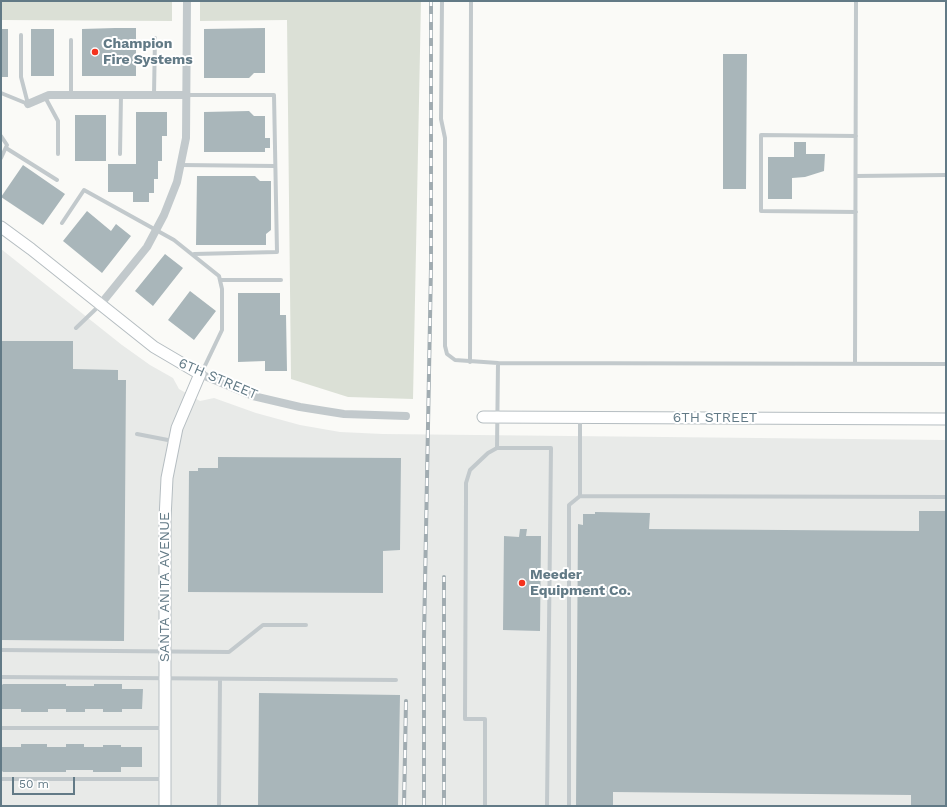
<!DOCTYPE html>
<html>
<head>
<meta charset="utf-8">
<style>
  body { margin:0 }
  #map { position:relative; width:947px; height:807px; overflow:hidden; background:#fafaf7; font-family:"Work Sans",sans-serif }
  canvas { display:block }
  .frame { position:absolute; inset:0; border:2px solid #627a86; pointer-events:none }
  .scale { position:absolute; left:12px; top:777px; width:63px; height:18px; box-sizing:border-box; border:2px solid #627a86; border-top:0; padding-left:5px; font-size:12px; line-height:14px; white-space:nowrap; color:#627a86; -webkit-text-stroke:3px #fff; paint-order:stroke }
</style>
</head>
<body>
<div id="map">
<canvas width="947" height="807"></canvas>
<div class="frame"></div>
<div class="scale">50 m</div>
</div>
<script>
const ctx = document.querySelector('canvas').getContext('2d');
ctx.lineJoin = 'round';
function fillPath(path, color) { ctx.fillStyle = color; ctx.fill(path, 'evenodd'); }
const poly = rows => new Path2D(rows.map(r => 'M' + r).join(''));
function stroke(path, color, width, dash) { ctx.strokeStyle = color; ctx.lineWidth = width; ctx.lineCap = dash ? 'butt' : 'round'; ctx.setLineDash(dash || []); ctx.stroke(path); }
function label(font, color, halo, rows, align = 'center') {
  ctx.font = font + ' "Work Sans",sans-serif'; ctx.lineWidth = 4; ctx.setLineDash([]); ctx.textBaseline = 'middle'; ctx.strokeStyle = halo; ctx.fillStyle = color; for (const [text, x, y, turn = 0] of rows) {
    ctx.save(); ctx.translate(x, y); ctx.rotate((+turn || 0) * Math.PI / 180); ctx.textAlign = isNaN(turn) ? turn : align; if (halo) ctx.strokeText(text, 0, 0); ctx.fillText(text, 0, 0); ctx.restore();
  }
}
const built = poly([
  [1,249,122,345,150,365,173,378,179,389,200,401,214,398,256,413,300,425,340,432,383,434,946,440,946,806,1,806]
]);
const green = poly([
  [1,1,172,1,172,21,1,20],
  [200,1,421,1,413,399,348,397,291,379,287,20,200,21]
]);
const building = poly([
  [115,28,136,28,136,76,82,76,82,29],
  [265,28,265,73,254,73,249,78,204,78,204,29],
  [1,29,8,29,8,77,1,77],
  [31,29,54,29,54,76,31,76],
  [723,54,747,54,746,189,723,189],
  [249,111,254,116,265,116,265,138,270,138,270,148,265,148,265,152,204,152,204,112],
  [136,112,167,112,167,136,162,136,162,161,158,161,158,179,154,179,154,193,149,193,149,202,133,202,133,192,108,192,108,164,136,164],
  [75,115,106,115,106,161,75,161],
  [794,142,806,142,806,154,825,154,824,171,805,177,792,178,792,199,768,199,768,157,794,157],
  [23,165,65,194,43,225,1,197],
  [197,176,255,176,260,181,271,181,271,230,266,234,266,245,196,245],
  [87,211,111,231,116,224,131,236,102,273,63,241],
  [165,254,183,268,153,306,135,291],
  [190,291,216,311,194,340,168,320],
  [238,293,280,293,280,315,286,315,287,371,265,371,265,361,238,362],
  [1,341,73,341,73,369,118,370,118,380,126,380,124,641,1,640],
  [218,457,401,458,400,550,383,551,383,593,188,592,189,471,198,471,198,468,218,468],
  [919,511,946,511,946,806,911,806,911,795,613,792,613,806,576,806,578,524,583,525,583,514,595,514,595,512,650,513,649,529,919,531],
  [520,529,527,529,526,536,541,536,540,631,503,630,504,536,519,537],
  [3,684,66,684,66,686,94,686,94,684,122,684,122,689,143,689,142,709,122,709,122,712,103,712,103,709,85,709,85,712,66,712,66,709,48,709,48,712,21,712,21,709,1,709,1,686],
  [259,693,400,695,398,806,258,806],
  [21,744,47,744,47,747,66,747,66,744,84,744,84,747,103,747,103,745,121,745,121,747,142,747,142,767,121,767,121,772,93,772,93,770,66,770,66,772,3,772,1,770,1,747,21,747]
]);
const lane = poly([
  [442,1,441,119,445,138,445,346,447,354,455,360,498,363,497,448,488,453,470,470,466,483,466,498,465,719,485,719,485,806],
  [21,35,21,77,28,104],
  [1,93,28,104],
  [154,94,155,38],
  [71,95,71,40],
  [187,95,274,95,277,252,194,254],
  [45,97,58,121,58,154],
  [1,136,7,145,1,158],
  [6,148,57,180],
  [120,154,121,95],
  [181,165,275,166],
  [856,176,946,175],
  [856,212,761,211,761,135,856,136],
  [62,223,84,190,174,240,219,276,222,289,222,330,201,374],
  [220,280,281,280],
  [76,328,100,305],
  [470,362,471,1],
  [498,363,946,364],
  [855,364,856,1],
  [137,434,173,441],
  [497,448,551,448,547,806],
  [580,496,580,418],
  [1,650,229,652,263,625,306,625],
  [1,677,396,680],
  [1,728,165,728],
  [1,779,165,779],
  [219,806,220,679],
  [569,806,569,505,580,496,946,497]
]);
const street = poly([
  [28,104,49,95,187,95],
  [100,305,147,247,164,215,177,182,186,138,187,1],
  [200,374,253,396,300,407,344,414,406,416]
]);
const secondary = poly([
  [1,227,31,249,154,347,200,374,177,428,167,478,165,519,165,806],
  [483,417,946,419]
]);
const rail = poly([
  [404,806,406,701],
  [424,806,424,637,431,267,431,1],
  [444,806,444,577]
]);
const markers = [
  [95,52,4,"#f4321d"],
  [522,583,4,"#f4321d"]
];
const poiNames = [
  ["Champion",103,44],
  ["Fire Systems",103,60],
  ["Meeder",530,575],
  ["Equipment Co.",530,591]
];
const streetNames = [
  ["6TH STREET",218,379,23],
  ["6TH STREET",715,418],
  ["SANTA ANITA AVENUE",165,587,-90]
];
fillPath(built, '#e8eae8');
fillPath(green, '#dbe0d6');
fillPath(building, '#a9b6ba');
stroke(secondary, '#b5bdc1', 13);
stroke(lane, '#c2c9cc', 4);
stroke(street, '#c2c9cc', 8);
stroke(secondary, '#fff', 11);
stroke(rail, '#a1acb1', 4);
stroke(rail, '#fff', 2.5, [8]);
for (const [x, y, r, color] of markers) { const dot = new Path2D(); dot.arc(x, y, r, 0, 2 * Math.PI); ctx.fillStyle = color; ctx.fill(dot); stroke(dot, '#fff', 1.5); }
label('bold 14px', '#627a86', '#fff', poiNames, 'left');
label('14px', '#627a86', '#fff', streetNames);
</script>
</body>
</html>
